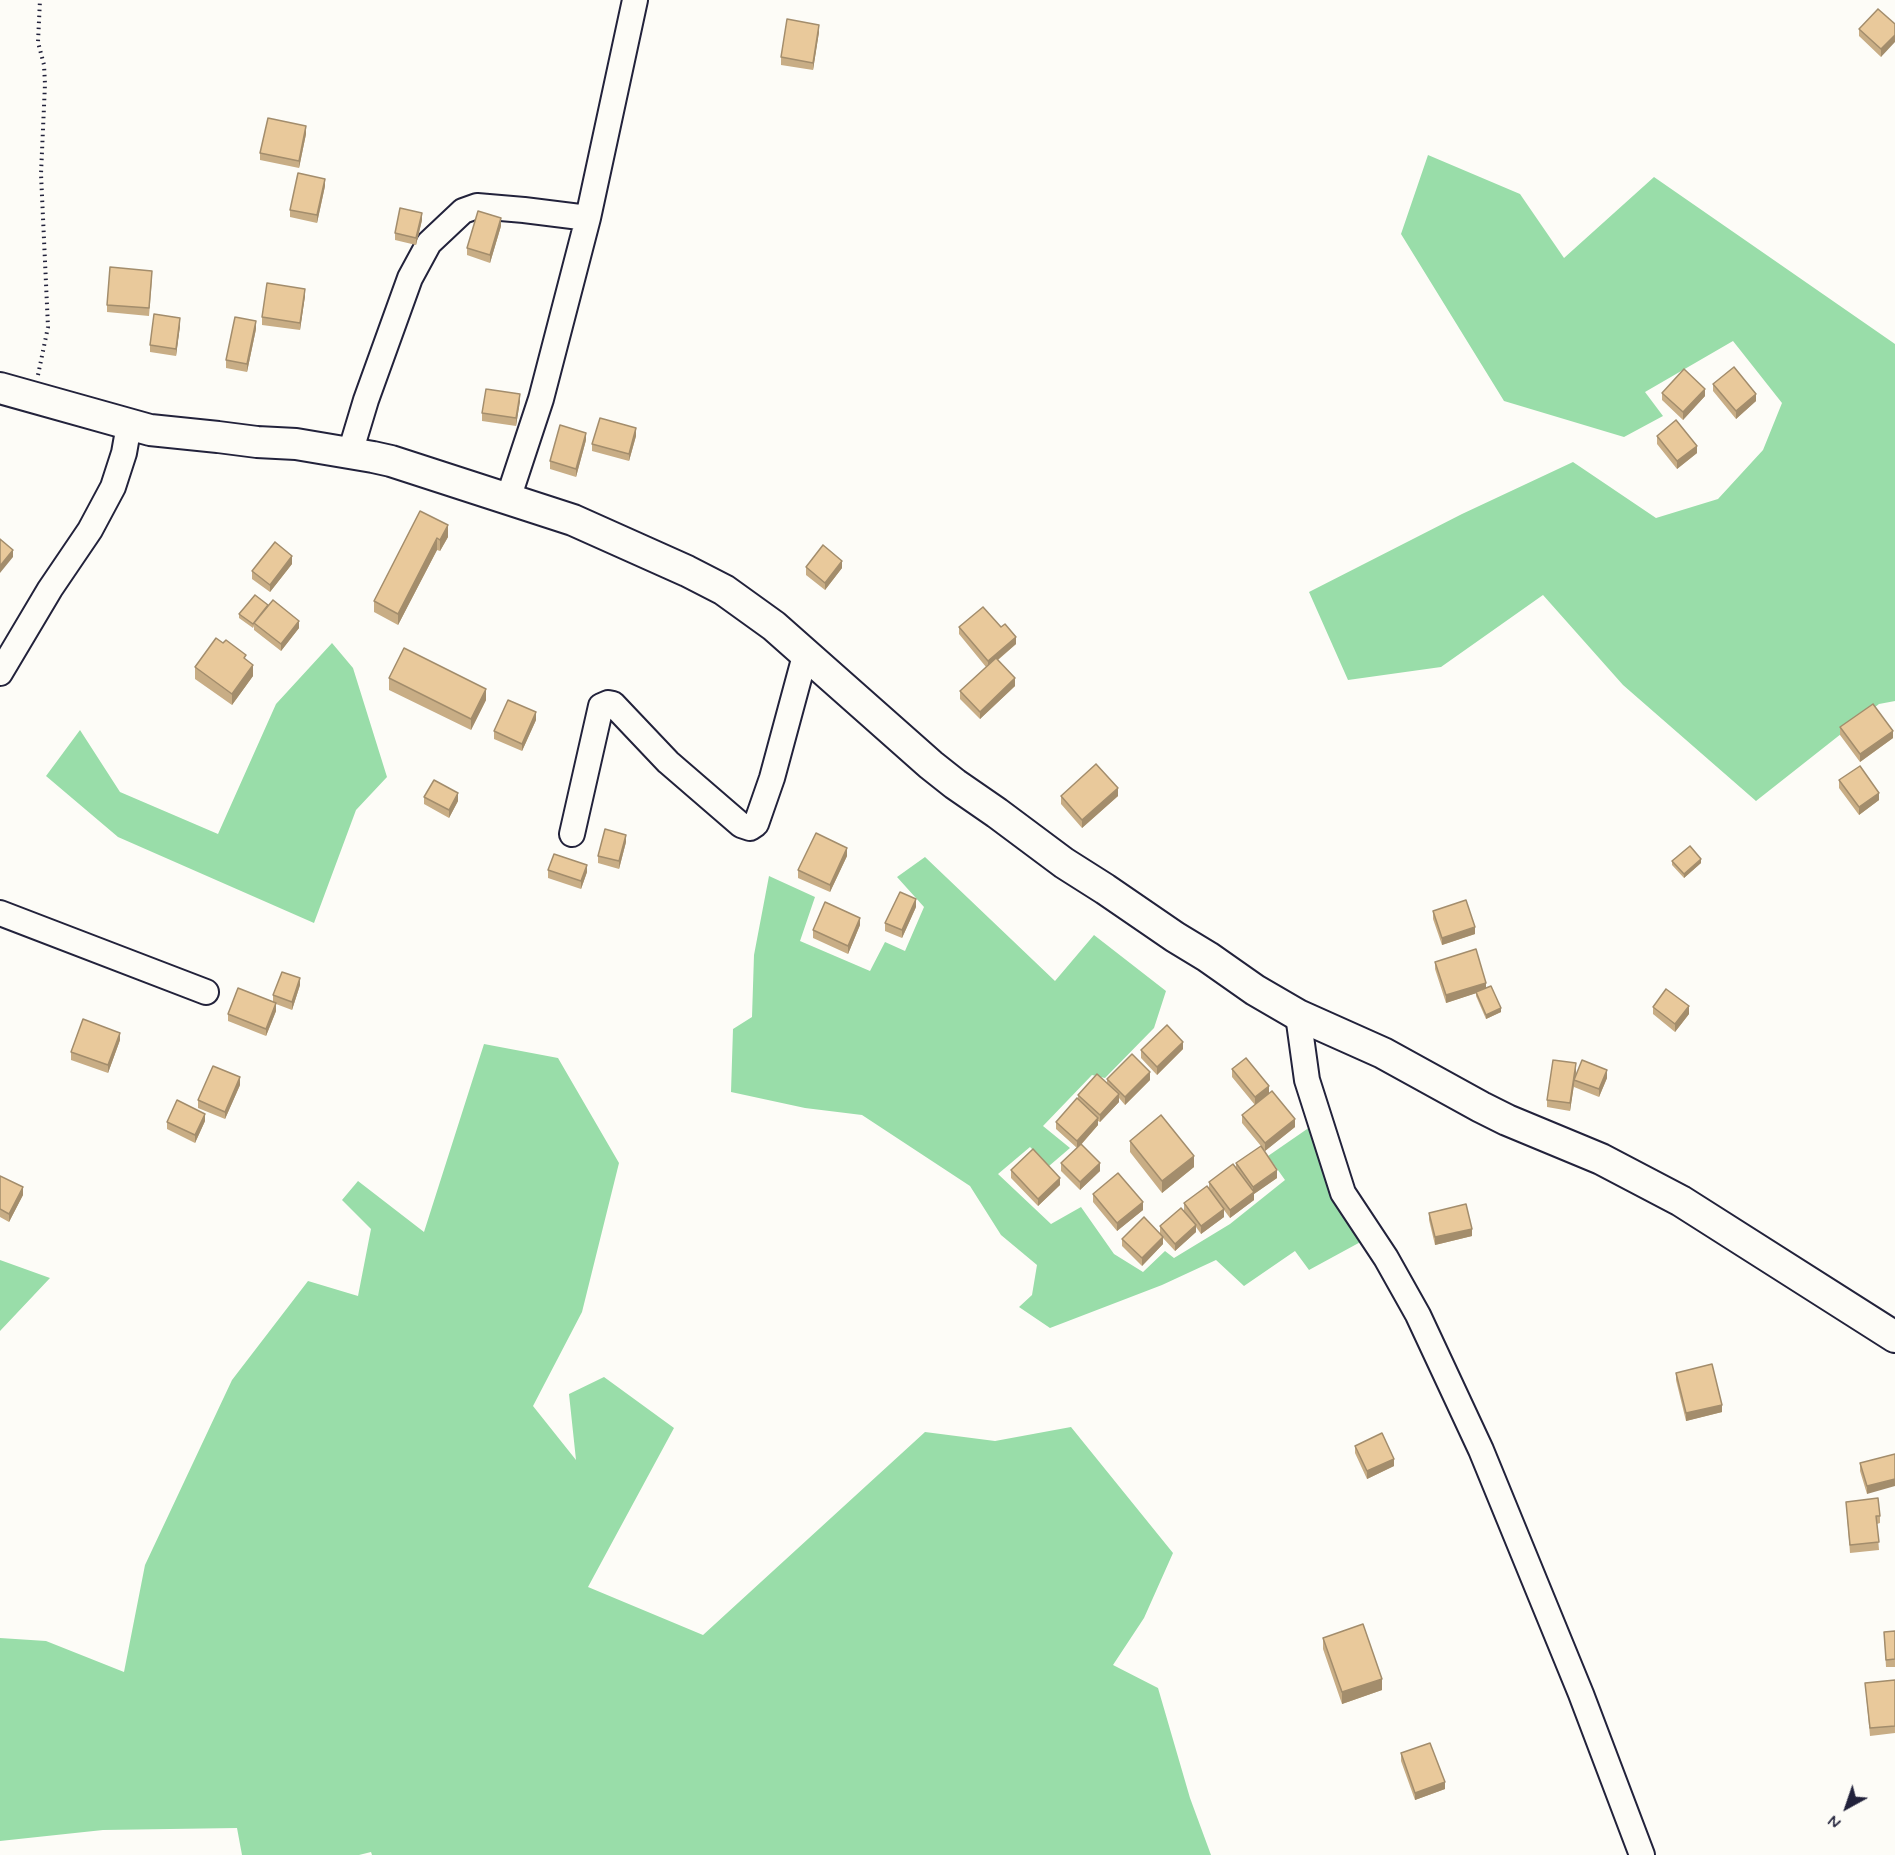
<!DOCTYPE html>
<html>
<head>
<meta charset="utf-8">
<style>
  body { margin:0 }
  #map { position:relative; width:1895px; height:1855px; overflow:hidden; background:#fdfcf7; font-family:Mynerve,sans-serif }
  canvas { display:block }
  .north { position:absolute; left:1817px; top:1777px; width:60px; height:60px; -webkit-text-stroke:4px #fdfcf7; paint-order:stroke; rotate:220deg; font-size:16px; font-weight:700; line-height:24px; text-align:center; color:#22223b }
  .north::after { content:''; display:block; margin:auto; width:21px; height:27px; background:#22223b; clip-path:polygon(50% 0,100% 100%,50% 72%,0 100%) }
</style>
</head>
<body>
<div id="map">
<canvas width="1895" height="1855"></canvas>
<div class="north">N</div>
</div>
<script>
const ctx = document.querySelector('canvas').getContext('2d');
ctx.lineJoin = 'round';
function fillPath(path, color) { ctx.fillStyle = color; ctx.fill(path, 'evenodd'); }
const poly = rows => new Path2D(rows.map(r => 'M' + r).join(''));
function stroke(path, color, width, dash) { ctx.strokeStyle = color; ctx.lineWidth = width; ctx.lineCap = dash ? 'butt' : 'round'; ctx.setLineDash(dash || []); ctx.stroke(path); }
const green = poly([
  [1428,155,1520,194,1564,258,1654,177,1895,344,1895,701,1879,704,1756,801,1623,685,1543,595,1441,667,1348,680,1309,592,1462,514,1573,462,1656,518,1718,499,1763,450,1782,403,1733,341,1645,392,1663,416,1624,437,1504,401,1401,234],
  [332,643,353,668,387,777,356,810,314,923,118,837,46,776,80,730,120,792,218,834,276,704],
  [925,857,1055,981,1094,935,1166,991,1154,1028,1105,1078,1092,1075,1043,1126,1070,1148,1049,1166,1030,1147,998,1174,1051,1224,1081,1207,1114,1254,1143,1272,1165,1251,1174,1258,1230,1224,1285,1180,1268,1156,1310,1127,1366,1239,1309,1270,1295,1251,1244,1286,1216,1260,1162,1285,1050,1328,1019,1307,1032,1295,1037,1265,1001,1235,970,1186,862,1115,805,1108,731,1092,733,1029,752,1017,754,955,769,876,815,897,800,941,870,971,885,942,905,951,924,907,897,877],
  [484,1044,558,1058,619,1163,582,1312,533,1406,576,1460,569,1394,604,1377,674,1428,588,1587,703,1635,925,1432,995,1441,1071,1427,1173,1553,1144,1618,1113,1665,1158,1688,1190,1798,1211,1855,372,1855,371,1852,359,1855,242,1855,237,1828,103,1830,0,1841,0,1638,46,1641,124,1672,145,1565,232,1380,308,1281,358,1296,371,1229,342,1200,358,1181,424,1232],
  [0,1260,50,1278,0,1331]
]);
const path = poly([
  [38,375,48,327,41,174,45,84,44,65,38,42,40,0]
]);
const minor = poly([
  [350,453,366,400,410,278,429,243,463,211,477,206,524,210,588,218],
  [508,499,541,399,588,218,635,0],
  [0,673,50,589,90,530,113,487,124,453,129,425],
  [572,834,601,706,608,703,613,704,668,762,741,825,750,828,756,824,772,778,806,652],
  [0,913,206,992],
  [1298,1015,1307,1080,1343,1193,1386,1258,1418,1315,1481,1450,1581,1694,1642,1855]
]);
const tertiary = poly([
  [0,388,150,430,218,437,257,442,296,444,373,457,391,461,573,520,687,571,724,590,774,626,931,765,955,784,997,813,1064,863,1105,889,1175,937,1208,957,1255,990,1298,1015,1383,1053,1481,1107,1507,1120,1601,1159,1681,1201,1895,1337]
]);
const wall = poly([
  [1895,24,1881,57,1859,36,1859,29],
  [819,32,813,70,781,65,781,57],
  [306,134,299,168,260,160,260,153],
  [325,186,317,223,290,217,290,210],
  [422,220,416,245,395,240,395,233],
  [501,226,490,263,467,255,467,248],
  [152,279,149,316,107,312,107,305],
  [305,296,300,330,262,325,262,317],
  [180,326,176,356,150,352,150,345],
  [256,329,247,372,226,368,226,360],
  [1713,384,1756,401,1736,419,1713,391],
  [1662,393,1705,396,1683,420,1662,400],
  [520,401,516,426,482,421,482,413],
  [636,436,629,461,592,451,592,444],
  [1657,436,1697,453,1677,469,1657,444],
  [586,440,576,477,550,469,550,461],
  [420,511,448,537,440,551,437,550,398,625,374,612,374,601],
  [292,564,270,592,252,579,252,571],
  [806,567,842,568,825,590,806,575],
  [268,605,299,628,281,651,254,630,254,626,253,628,239,618,239,614],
  [959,627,1016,644,998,660,1015,686,980,719,960,699,960,691,986,667,959,634],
  [246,660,253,676,232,705,195,679,195,667],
  [389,678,486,700,471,730,389,690],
  [536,720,522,751,494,739,494,731],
  [1840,727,1893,738,1860,762,1840,735],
  [1839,780,1879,800,1859,815,1839,788],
  [1061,796,1118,796,1082,828,1061,804],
  [424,797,458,801,449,818,424,804],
  [626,842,619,869,598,863,598,856],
  [847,856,830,892,798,878,798,870],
  [1672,861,1701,863,1684,878,1672,865],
  [548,870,587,872,581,889,548,878],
  [916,907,902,938,885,931,885,923],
  [1433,911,1475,934,1442,945,1433,919],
  [860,925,848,954,813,938,813,930],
  [1435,962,1486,988,1501,1012,1486,1019,1476,996,1476,993,1446,1003,1435,969],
  [300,985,292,1010,276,1004,276,1011,266,1036,228,1021,228,1014,273,1002,273,995],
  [1653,1007,1689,1014,1675,1032,1653,1014],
  [120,1040,108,1073,71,1060,71,1052],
  [1183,1049,1157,1075,1141,1058,1141,1050],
  [1232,1069,1269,1094,1295,1127,1265,1151,1242,1123,1242,1115,1255,1105,1232,1077],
  [1576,1071,1576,1076,1607,1078,1599,1097,1574,1087,1574,1085,1570,1111,1547,1107,1547,1100],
  [1107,1079,1150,1080,1125,1105,1119,1098,1119,1102,1100,1122,1098,1121,1098,1125,1080,1146,1100,1171,1080,1190,1061,1171,1061,1163,1077,1148,1056,1129,1056,1122,1078,1099,1078,1095,1107,1083],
  [240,1085,225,1119,198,1108,198,1100],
  [205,1121,195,1143,167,1129,167,1122],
  [1130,1141,1194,1167,1162,1193,1130,1152],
  [1236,1163,1277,1178,1254,1194,1254,1200,1230,1218,1224,1210,1224,1217,1201,1234,1196,1227,1196,1232,1175,1251,1163,1238,1163,1244,1142,1266,1122,1246,1122,1239,1160,1233,1160,1226,1184,1211,1184,1203,1209,1189,1209,1182,1236,1168],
  [1011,1170,1060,1185,1038,1206,1011,1178],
  [0,1176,23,1195,9,1222,0,1217],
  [1093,1194,1143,1210,1117,1231,1093,1202],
  [1429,1213,1472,1236,1435,1245,1429,1220],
  [1676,1373,1722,1412,1686,1421,1676,1380],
  [1355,1446,1394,1466,1367,1479,1355,1453],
  [1895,1454,1867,1494,1860,1471,1860,1463],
  [1846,1502,1880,1516,1880,1523,1877,1524,1879,1550,1850,1553],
  [1895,1631,1895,1667,1886,1667,1884,1632],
  [1323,1638,1382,1690,1342,1704,1323,1649],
  [1895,1680,1895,1733,1870,1736,1865,1683],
  [1401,1753,1445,1789,1415,1800,1401,1761]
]);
const shadedWall = poly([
  [819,25,819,32,813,70,813,63],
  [1895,35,1895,42,1881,57,1881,49],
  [306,126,306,134,299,168,299,161],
  [325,179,325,186,317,223,317,215],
  [422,213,422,220,416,245,416,238],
  [501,218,501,226,490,263,490,255],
  [305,289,305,296,300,330,300,323],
  [180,318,180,326,176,356,176,349],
  [256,321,256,329,247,372,247,364],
  [1705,389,1705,396,1683,420,1683,412],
  [520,394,520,401,516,426,516,418],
  [1756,394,1756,401,1736,419,1736,411],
  [636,428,636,436,629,461,629,454],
  [586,433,586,440,576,477,576,469],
  [1697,446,1697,453,1677,469,1677,461],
  [448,525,448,537,440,551,440,540],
  [437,538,437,550,398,625,398,614],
  [13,550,13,557,0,573,0,566],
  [292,556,292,564,270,592,270,585],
  [842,561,842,568,825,590,825,583],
  [299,621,299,628,281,651,281,644],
  [1016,637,1016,644,988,668,988,661],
  [253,665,253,676,232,705,232,694],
  [1015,678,1015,686,980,719,980,712],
  [486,689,486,700,471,730,471,719],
  [536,712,536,720,522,751,522,744],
  [1893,731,1893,738,1860,762,1860,754],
  [1118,788,1118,796,1082,828,1082,820],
  [458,793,458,801,449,818,449,810],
  [1879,793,1879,800,1859,815,1859,807],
  [626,835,626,842,619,869,619,861],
  [847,848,847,856,830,892,830,885],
  [1701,859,1701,863,1684,878,1684,874],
  [587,865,587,872,581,889,581,881],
  [916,899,916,907,902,938,902,930],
  [860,918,860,925,848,954,848,946],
  [1475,927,1475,934,1442,945,1442,938],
  [300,978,300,985,292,1010,292,1002],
  [1486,983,1486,990,1446,1003,1446,995],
  [276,1003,276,1011,266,1036,266,1029],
  [1689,1006,1689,1014,1675,1032,1675,1024],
  [1501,1008,1501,1012,1486,1019,1486,1015],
  [120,1033,120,1040,108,1073,108,1065],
  [1183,1042,1183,1049,1157,1075,1157,1067],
  [1576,1063,1576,1071,1570,1111,1570,1103],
  [1607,1070,1607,1078,1599,1097,1599,1089],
  [1150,1072,1150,1080,1125,1105,1125,1097],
  [240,1077,240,1085,225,1119,225,1112],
  [1269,1086,1269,1094,1255,1105,1255,1097],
  [1119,1094,1119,1102,1100,1122,1100,1115],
  [205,1114,205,1121,195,1143,195,1135],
  [1098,1118,1098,1125,1077,1149,1077,1141],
  [1295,1119,1295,1127,1265,1151,1265,1143],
  [1194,1156,1194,1167,1162,1193,1162,1181],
  [1100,1163,1100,1171,1080,1190,1080,1182],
  [1277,1170,1277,1178,1254,1194,1254,1200,1230,1218,1230,1210,1253,1193,1253,1187],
  [1060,1178,1060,1185,1038,1206,1038,1199],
  [23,1187,23,1195,9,1222,9,1214],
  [1143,1202,1143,1210,1117,1231,1117,1223],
  [1224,1209,1224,1217,1201,1234,1201,1226],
  [1196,1225,1196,1232,1175,1251,1175,1244],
  [1472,1229,1472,1236,1435,1245,1435,1237],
  [1163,1237,1163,1244,1142,1266,1142,1258],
  [1722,1405,1722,1412,1686,1421,1686,1413],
  [1394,1459,1394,1466,1367,1479,1367,1471],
  [1895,1479,1895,1486,1867,1494,1867,1486],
  [1382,1679,1382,1690,1342,1704,1342,1692],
  [1445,1782,1445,1789,1415,1800,1415,1793]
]);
const building = poly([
  [1878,9,1895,24,1895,35,1881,49,1859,29,1878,9],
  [787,19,819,25,813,63,781,57,787,19],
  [268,118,306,126,299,161,260,153,268,118],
  [298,173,325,179,317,215,290,210,298,173],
  [400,208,422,213,416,238,395,233,400,208],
  [478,211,501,218,490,255,467,248,478,211],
  [110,267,152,271,149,308,107,305,110,267],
  [267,283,305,289,300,323,262,317,267,283],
  [154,314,180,318,176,349,150,345,154,314],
  [235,317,256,321,247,364,226,360,235,317],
  [1734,367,1756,394,1736,411,1713,384,1734,367],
  [1684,369,1705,389,1683,412,1662,393,1684,369],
  [486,389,520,394,516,418,482,413,486,389],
  [600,418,636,428,629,454,592,444,600,418],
  [1676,420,1697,446,1677,461,1657,436,1676,420],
  [560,425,586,433,576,469,550,461,560,425],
  [420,511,448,525,440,540,437,538,398,614,374,601,420,511],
  [0,539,13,550,0,566,0,539],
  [275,542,292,556,270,585,252,571,275,542],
  [823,545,842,561,825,583,806,567,823,545],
  [255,595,268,605,253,624,239,614,255,595],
  [273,600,299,621,281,644,254,623,273,600],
  [983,607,1001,627,1005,624,1016,637,988,661,959,627,983,607],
  [216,638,223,643,226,640,246,655,244,658,253,665,232,694,195,667,216,638],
  [404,648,486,689,471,719,389,678,404,648],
  [996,658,1015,678,980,712,960,691,996,658],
  [508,700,536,712,522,744,494,731,508,700],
  [1873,704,1893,731,1860,754,1840,727,1873,704],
  [1096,764,1118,788,1082,820,1061,796,1096,764],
  [1860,766,1879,793,1859,807,1839,780,1860,766],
  [434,780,458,793,449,810,424,797,434,780],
  [605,829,626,835,619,861,598,856,605,829],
  [816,833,847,848,830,885,798,870,816,833],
  [1690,846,1701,859,1684,874,1672,861,1690,846],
  [554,854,587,865,581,881,548,870,554,854],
  [900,892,916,899,902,930,885,923,900,892],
  [1466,900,1475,927,1442,938,1433,911,1466,900],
  [825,902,860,918,848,946,813,930,825,902],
  [1476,949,1486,983,1446,995,1435,962,1476,949],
  [282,972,300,978,292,1002,273,995,282,972],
  [1491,986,1501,1008,1486,1015,1476,992,1491,986],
  [238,988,276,1003,266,1029,228,1014,238,988],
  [1666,989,1689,1006,1675,1024,1653,1007,1666,989],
  [83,1019,120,1033,108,1065,71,1052,83,1019],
  [1167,1025,1183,1042,1157,1067,1141,1050,1167,1025],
  [1132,1054,1150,1072,1125,1097,1107,1079,1132,1054],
  [1246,1058,1269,1086,1255,1097,1232,1069,1246,1058],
  [1553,1060,1576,1063,1570,1103,1547,1100,1553,1060],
  [1582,1060,1607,1070,1599,1089,1574,1080,1582,1060],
  [213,1066,240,1077,225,1112,198,1100,213,1066],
  [1097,1074,1119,1094,1100,1115,1078,1095,1097,1074],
  [1272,1091,1295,1119,1265,1143,1242,1115,1272,1091],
  [1077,1098,1098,1118,1077,1141,1056,1122,1077,1098],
  [177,1100,205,1114,195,1135,167,1122,177,1100],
  [1161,1115,1194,1156,1162,1181,1130,1141,1161,1115],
  [1081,1144,1100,1163,1080,1182,1061,1163,1081,1144],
  [1261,1146,1277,1170,1253,1187,1236,1163,1261,1146],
  [1033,1149,1060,1178,1038,1199,1011,1170,1033,1149],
  [1233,1164,1254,1192,1230,1210,1209,1182,1233,1164],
  [1118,1173,1143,1202,1117,1223,1093,1194,1118,1173],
  [0,1176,23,1187,9,1214,0,1209,0,1176],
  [1207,1186,1224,1209,1201,1226,1184,1203,1207,1186],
  [1466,1204,1472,1229,1435,1237,1429,1213,1466,1204],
  [1181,1208,1196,1225,1175,1244,1160,1226,1181,1208],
  [1144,1217,1163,1237,1142,1258,1122,1239,1144,1217],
  [1712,1364,1722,1405,1686,1413,1676,1373,1712,1364],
  [1382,1433,1394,1459,1367,1471,1355,1446,1382,1433],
  [1895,1454,1895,1479,1867,1486,1860,1463,1895,1454],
  [1878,1498,1880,1516,1876,1516,1879,1542,1850,1545,1846,1502,1878,1498],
  [1363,1624,1382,1679,1342,1692,1323,1638,1363,1624],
  [1895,1631,1895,1659,1886,1660,1884,1632,1895,1631],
  [1895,1680,1895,1726,1870,1728,1865,1683,1895,1680],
  [1430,1743,1445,1782,1415,1793,1401,1753,1430,1743]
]);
fillPath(green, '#99dda9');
stroke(minor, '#22223b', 28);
stroke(tertiary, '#22223b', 34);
stroke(path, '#22223b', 4, [1.5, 4.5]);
stroke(minor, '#fdfcf7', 24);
stroke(tertiary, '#fdfcf7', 30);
fillPath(wall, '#c8ad85');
fillPath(shadedWall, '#a38d6c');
fillPath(building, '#e9c99b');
stroke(building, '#a38d6c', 1.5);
</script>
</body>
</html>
